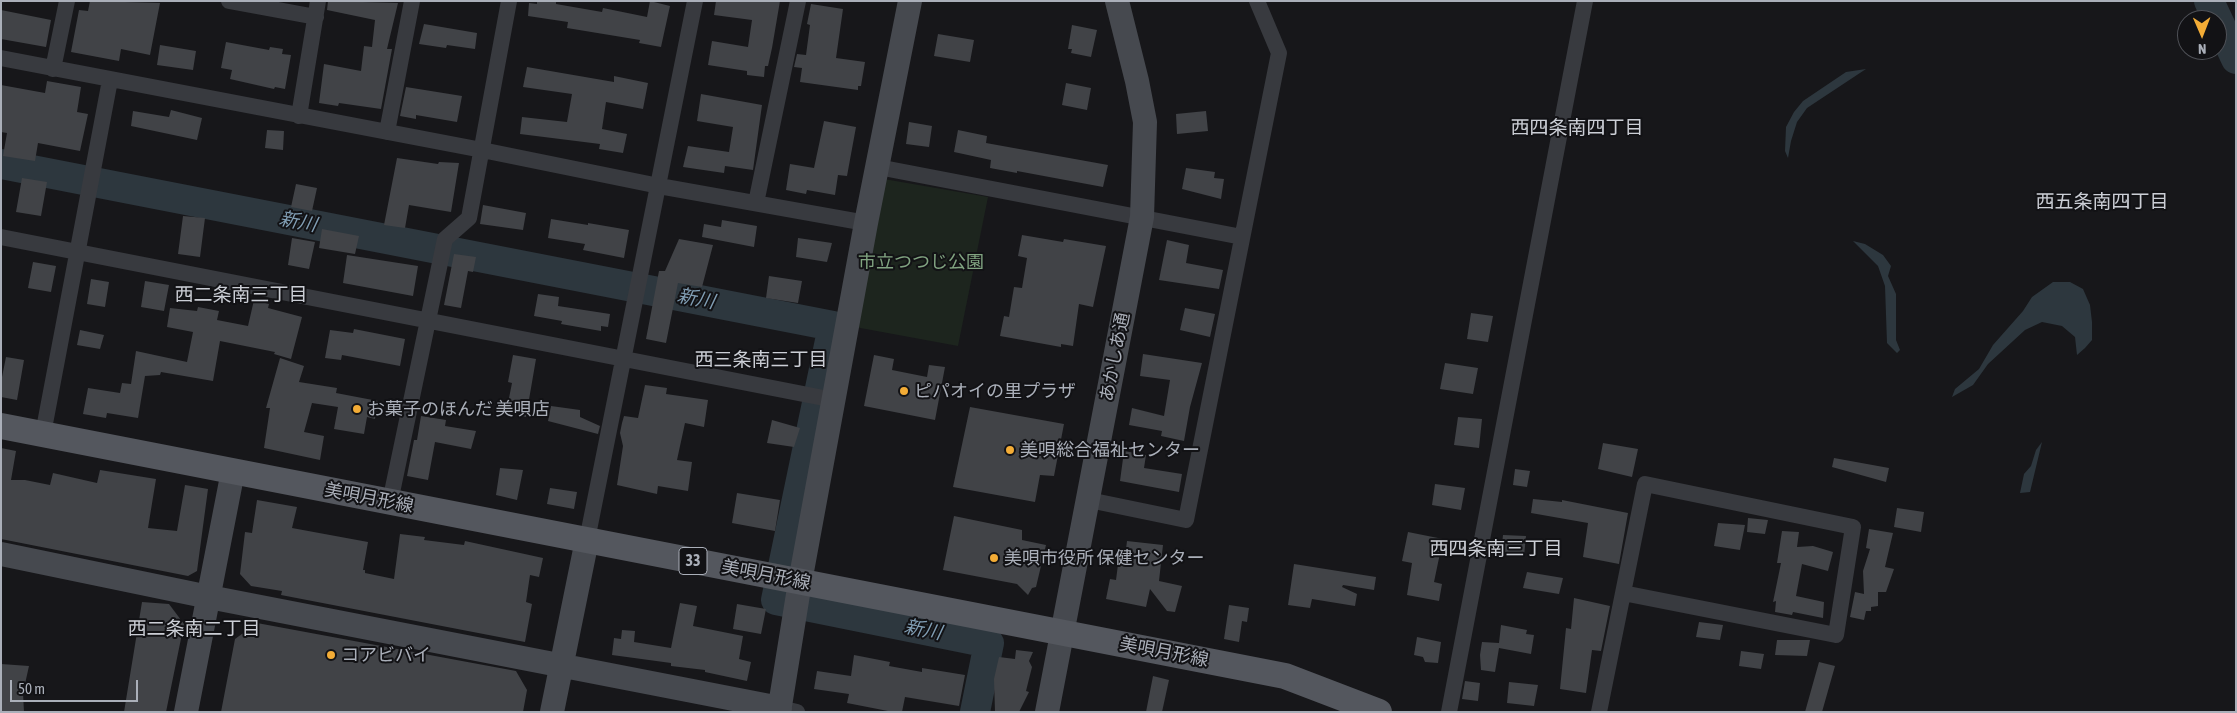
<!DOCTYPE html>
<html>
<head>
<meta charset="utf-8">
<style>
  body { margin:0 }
  #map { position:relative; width:2237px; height:713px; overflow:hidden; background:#17171a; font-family:"Asap Condensed",sans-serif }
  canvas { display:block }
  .frame { position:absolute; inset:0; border:2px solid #aaafb9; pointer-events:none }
  .north { position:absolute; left:2177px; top:10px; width:50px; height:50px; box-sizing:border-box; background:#121215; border:1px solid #4f5157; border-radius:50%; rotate:179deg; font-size:14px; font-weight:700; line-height:20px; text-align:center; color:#aaafb9 }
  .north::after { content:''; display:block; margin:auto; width:18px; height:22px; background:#f3ac36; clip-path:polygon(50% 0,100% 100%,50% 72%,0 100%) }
  .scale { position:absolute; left:10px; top:680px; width:128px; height:22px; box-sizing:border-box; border:2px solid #aaafb9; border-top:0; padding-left:6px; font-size:15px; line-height:18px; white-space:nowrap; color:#aaafb9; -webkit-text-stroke:4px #121215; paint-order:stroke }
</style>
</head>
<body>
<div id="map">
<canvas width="2237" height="713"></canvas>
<div class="frame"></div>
<div class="north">N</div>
<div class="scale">50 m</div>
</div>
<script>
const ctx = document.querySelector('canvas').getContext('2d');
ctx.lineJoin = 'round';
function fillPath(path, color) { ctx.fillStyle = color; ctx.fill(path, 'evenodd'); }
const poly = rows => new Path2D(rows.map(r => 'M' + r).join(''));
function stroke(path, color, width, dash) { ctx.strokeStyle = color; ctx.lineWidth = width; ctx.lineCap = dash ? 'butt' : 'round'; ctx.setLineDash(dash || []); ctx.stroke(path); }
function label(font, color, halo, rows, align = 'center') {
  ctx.font = font + ' "Asap Condensed","Noto Sans JP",sans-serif'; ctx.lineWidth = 4; ctx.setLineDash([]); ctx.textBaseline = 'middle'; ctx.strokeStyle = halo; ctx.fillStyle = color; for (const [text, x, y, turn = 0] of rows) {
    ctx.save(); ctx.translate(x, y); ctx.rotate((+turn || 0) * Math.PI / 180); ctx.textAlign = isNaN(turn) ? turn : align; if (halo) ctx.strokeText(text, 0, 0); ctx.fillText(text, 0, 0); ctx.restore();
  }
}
const green = poly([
  [884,179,988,197,958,346,855,327]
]);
const water = poly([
  [1866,69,1807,108,1797,122,1791,141,1788,158,1785,151,1786,127,1794,112,1803,101,1846,72],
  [1853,241,1865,244,1883,255,1891,266,1888,276,1896,294,1896,340,1900,350,1897,353,1887,343,1885,286,1878,266],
  [2053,282,2070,282,2083,289,2090,305,2092,322,2092,340,2085,348,2077,355,2075,337,2062,326,2042,322,2025,330,1988,364,1973,385,1952,397,1955,389,1979,369,1993,345,2023,311,2032,297],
  [2042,442,2030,492,2020,493,2024,474,2031,466,2036,450]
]);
const river = poly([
  [2209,1,2236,59],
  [1,164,833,326,776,600,989,643,975,712]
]);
const building = poly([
  [90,1,160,3,150,55,121,49,119,61,71,52,79,10,88,11],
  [328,1,398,3,387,49,392,49,381,109,339,103,338,106,319,103,324,64,361,71,364,46,372,47,375,20,327,10],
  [537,1,556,1,556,4,602,12,603,8,647,17,650,1,670,6,661,47,639,43,640,40,567,28,568,22,528,16,529,3,537,4],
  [716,1,780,1,772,48,768,66,765,66,764,77,747,75,747,71,708,65,712,41,748,47,752,20,714,15],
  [811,4,843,9,836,58,865,62,861,86,858,86,858,90,800,82,802,68,794,67,797,54,806,55,810,25,807,24],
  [1,10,51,20,46,47,1,39],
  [424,24,477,33,475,49,447,45,446,48,419,44],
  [1072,25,1097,30,1091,57,1071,53,1072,49,1068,49],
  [938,34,974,40,970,62,934,56],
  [226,42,269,50,270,47,283,49,282,54,291,55,285,89,275,87,274,89,230,79,232,70,221,68],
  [160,45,196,51,193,70,157,65],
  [527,67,614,82,614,76,648,83,643,109,606,102,602,129,627,134,623,153,599,149,600,144,520,134,522,117,567,122,572,94,523,87],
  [47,81,81,87,77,112,88,114,80,151,38,143,35,161,3,156,7,133,1,132,1,85,45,93],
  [1066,83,1091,88,1087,110,1062,105],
  [406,87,462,96,457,122,416,115,416,119,400,116],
  [701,94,762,105,753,170,725,166,724,173,683,167,688,146,729,152,733,127,697,121],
  [171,110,202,118,197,140,131,126,133,111,169,117],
  [1206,111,1208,131,1177,134,1176,114],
  [824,121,856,127,847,176,838,175,835,195,807,190,806,194,786,190,790,164,814,168],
  [909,122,932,126,929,147,906,144],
  [267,130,284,131,283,150,265,148],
  [958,130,987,136,986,143,1108,165,1103,187,1017,171,1017,173,990,168,991,160,954,152],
  [397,158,438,164,439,162,459,163,451,212,409,205,405,228,384,225],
  [1186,168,1215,172,1214,178,1224,179,1221,199,1182,189],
  [22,178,47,182,41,216,16,212],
  [296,184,317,188,312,211,291,207],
  [483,205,526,213,523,230,480,224],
  [183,216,205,218,200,257,178,254],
  [551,219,588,225,588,223,629,230,624,258,583,250,585,244,548,238],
  [722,220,757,226,754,247,702,237,704,224,721,227],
  [322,229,359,236,355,254,319,248],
  [1022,235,1063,242,1064,239,1106,246,1093,307,1079,304,1073,346,1061,344,1061,347,1000,336,1004,316,1009,317,1014,287,1022,288,1027,258,1018,256],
  [292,238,315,242,309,269,288,265],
  [798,238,832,243,827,262,796,257],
  [679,239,713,245,702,287,678,283,666,343,646,339,659,271,665,271],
  [1167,240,1189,245,1186,263,1223,270,1219,289,1159,280],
  [454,254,476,257,473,272,468,271,461,308,444,305],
  [347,255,418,266,413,296,343,283],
  [33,262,56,266,51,292,28,288],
  [769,276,802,281,798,303,766,298],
  [91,279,109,282,105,307,87,304],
  [145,281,169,285,164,311,141,307],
  [538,294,559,297,558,306,610,314,608,327,601,326,601,331,561,324,562,321,534,316],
  [254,300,269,304,268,308,302,317,291,359,274,354,275,352,220,341,213,381,161,372,160,375,145,376,138,418,107,413,106,418,83,414,88,388,120,393,122,383,131,384,136,351,187,362,193,332,167,327,170,308,197,311,198,307,219,311,217,320,248,326],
  [1185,308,1215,314,1210,337,1180,330],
  [1471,313,1493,316,1488,342,1467,339],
  [354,329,405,339,400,366,342,355,341,360,325,358,330,330,353,333],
  [80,330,104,335,100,349,77,345],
  [1143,354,1202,363,1190,407,1184,441,1161,436,1162,431,1129,425,1132,408,1164,416,1170,380,1140,376],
  [513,355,536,359,526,417,506,413,512,383,508,382],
  [874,355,894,359,892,370,927,377,929,365,945,367,935,420,864,406],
  [6,357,24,360,17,400,1,397,1,382],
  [280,358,304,366,299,382,337,388,336,393,378,401,375,419,367,417,364,434,334,429,338,407,312,403,304,432,324,436,320,460,264,448,270,408,266,408],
  [1445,363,1478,368,1473,394,1440,389],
  [645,385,667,388,666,394,708,400,704,427,685,423,677,460,692,462,688,491,658,486,657,494,617,485,623,446,620,433,622,423,624,416,638,418],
  [551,406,580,410,580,417,600,426,598,434,548,421],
  [970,407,1064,424,1054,476,1040,475,1035,502,953,487],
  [421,416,446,420,445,426,476,431,471,449,435,442,428,480,407,476,414,440,417,440],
  [1458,417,1482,419,1479,448,1454,445],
  [772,420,800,428,794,447,767,443],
  [1603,443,1638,449,1632,477,1598,469],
  [1,448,16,451,11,480,25,480,50,485,53,473,97,483,100,470,156,479,148,528,177,531,185,485,208,489,197,571,188,576,1,539],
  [1124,451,1146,455,1144,468,1182,474,1179,492,1120,481],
  [1834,458,1889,468,1886,482,1832,467],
  [500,468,523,470,517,500,496,495],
  [1515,469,1530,471,1527,487,1513,485],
  [1435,484,1465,488,1461,510,1432,505],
  [550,488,577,492,574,509,547,504],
  [737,493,780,500,775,531,732,523],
  [1533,499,1562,502,1562,500,1628,513,1619,564,1583,557,1588,523,1531,513],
  [257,500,297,507,292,528,368,542,363,570,365,570,365,573,394,579,400,534,425,537,424,540,464,545,465,541,543,558,539,577,530,575,526,602,532,604,525,642,281,595,282,591,251,586,240,574,245,532,252,533],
  [1897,508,1924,512,1921,532,1894,527],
  [954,516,1022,530,1022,540,1046,545,1036,587,1032,588,1028,595,1017,584,943,570],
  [1748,518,1768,520,1765,534,1747,532],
  [1718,523,1745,525,1740,550,1714,546],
  [1869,529,1893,533,1885,567,1894,569,1886,592,1878,592,1878,606,1871,607,1871,611,1866,611,1864,620,1850,617,1855,592,1864,594,1863,571,1870,549,1866,548],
  [1782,531,1799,532,1797,547,1813,546,1833,552,1828,571,1802,564,1796,596,1824,602,1823,618,1793,612,1792,615,1775,612,1776,601,1773,602,1781,563,1777,563],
  [1408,532,1443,539,1434,582,1442,584,1439,601,1407,595,1412,563,1402,561],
  [1503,535,1526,536,1524,556,1501,554],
  [1127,541,1163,545,1159,581,1182,586,1175,612,1167,611,1150,589,1146,607,1106,599,1110,579,1116,580,1120,549,1126,549],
  [1294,564,1376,577,1374,590,1343,585,1342,587,1357,594,1355,606,1312,599,1310,608,1288,605],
  [1527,572,1563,578,1559,594,1523,588],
  [1574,598,1610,606,1601,651,1592,650,1586,693,1560,689,1566,628,1571,629],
  [142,602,169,604,184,624,166,712,124,712],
  [680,603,697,606,693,626,743,636,739,659,751,662,747,681,705,672,705,670,671,666,671,663,612,655,614,638,621,639,622,630,635,631,634,642,671,648],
  [737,604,766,609,761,634,733,629],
  [1229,605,1249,608,1247,622,1242,621,1239,642,1224,639],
  [1699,622,1723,625,1720,640,1696,637],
  [257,623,516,671,527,690,523,712,221,712,235,639],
  [1501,625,1527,630,1526,634,1534,635,1531,654,1499,648,1495,672,1481,670,1480,655,1482,642,1499,643],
  [1417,637,1441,642,1438,663,1425,662,1423,657,1414,655],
  [1777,640,1810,640,1807,656,1775,655],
  [1016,650,1033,652,1029,661,1032,667,1026,691,1029,692,1019,712,995,712,994,679,999,657,1015,659],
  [1741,651,1764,654,1761,669,1739,666],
  [854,655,890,662,889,666,922,672,922,668,965,675,959,706,905,697,902,712,893,712,847,703,849,694,814,689,817,671,851,676],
  [1819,662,1835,666,1822,712,1805,712],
  [1,664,29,666,23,693,24,712,1,712],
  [1153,676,1169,680,1162,712,1146,712],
  [1465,681,1480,683,1478,701,1462,699],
  [1509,682,1538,685,1534,706,1507,703]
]);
const street = poly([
  [229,1,316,17],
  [1,58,482,150,659,186,866,223],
  [53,69,67,1],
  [299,116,318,1],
  [387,132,412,1],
  [878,167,1242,237],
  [756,203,798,1],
  [1,237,834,400],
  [43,434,110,80],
  [1089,500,1186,520,1279,53,1257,1],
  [390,502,445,239,469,218,509,1],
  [587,540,695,1],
  [780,708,797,712],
  [1449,712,1585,1],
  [1599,712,1645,484,1853,527,1836,635,1623,593]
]);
const secondary = poly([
  [1,554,209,597,780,708],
  [186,712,233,471],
  [552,712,587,540],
  [779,712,800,582,866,223,910,1],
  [1047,712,1142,217,1145,122,1137,81,1117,1]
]);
const primary = poly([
  [1,426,1285,676,1379,712]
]);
const markers = [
  [904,391,5,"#f3ac36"],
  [357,409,5,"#f3ac36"],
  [1010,450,5,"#f3ac36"],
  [994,558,5,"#f3ac36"],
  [331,655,5,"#f3ac36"]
];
const shields = [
  [693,561,28]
];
const shieldNames = [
  ["33",693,561]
];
const parkNames = [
  ["市立つつじ公園",921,262]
];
const streetNames = [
  ["あかしあ通",1115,357,-79],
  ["美唄月形線",369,498,11],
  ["美唄月形線",766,575,11],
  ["美唄月形線",1164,652,11]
];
const poiNames = [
  ["ピパオイの里プラザ",914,391],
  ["お菓子のほんだ 美唄店",367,409],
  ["美唄総合福祉センター",1020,450],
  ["美唄市役所 保健センター",1004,558],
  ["コアビバイ",341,655]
];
const neighbourhoodNames = [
  ["西四条南四丁目",1577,128],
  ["西五条南四丁目",2102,202],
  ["西二条南三丁目",241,295],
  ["西三条南三丁目",761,360],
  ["西四条南三丁目",1496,549],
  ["西二条南二丁目",194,629]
];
const waterNames = [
  ["新川",298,222,11],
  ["新川",696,299,11],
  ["新川",923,630,11]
];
fillPath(green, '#1d251e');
fillPath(water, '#2d373e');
stroke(river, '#2d373e', 30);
fillPath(building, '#414347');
stroke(street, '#383a3f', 16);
stroke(secondary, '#46494f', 24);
stroke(primary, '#54575e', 26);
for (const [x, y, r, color] of markers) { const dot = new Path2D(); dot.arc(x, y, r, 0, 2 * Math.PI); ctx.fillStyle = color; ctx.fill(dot); stroke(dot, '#121215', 2); }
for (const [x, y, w] of shields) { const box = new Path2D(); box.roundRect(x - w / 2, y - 13.5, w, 27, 4); ctx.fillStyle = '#121215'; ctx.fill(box); stroke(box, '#aaafb9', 1); }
label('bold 16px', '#aaafb9', null, shieldNames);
label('18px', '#81a481', '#121215', parkNames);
label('18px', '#aaafb9', '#121215', streetNames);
label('18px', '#aaafb9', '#121215', poiNames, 'left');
label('19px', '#cbced5', '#121215', neighbourhoodNames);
label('italic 19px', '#819eb4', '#121215', waterNames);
</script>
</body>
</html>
